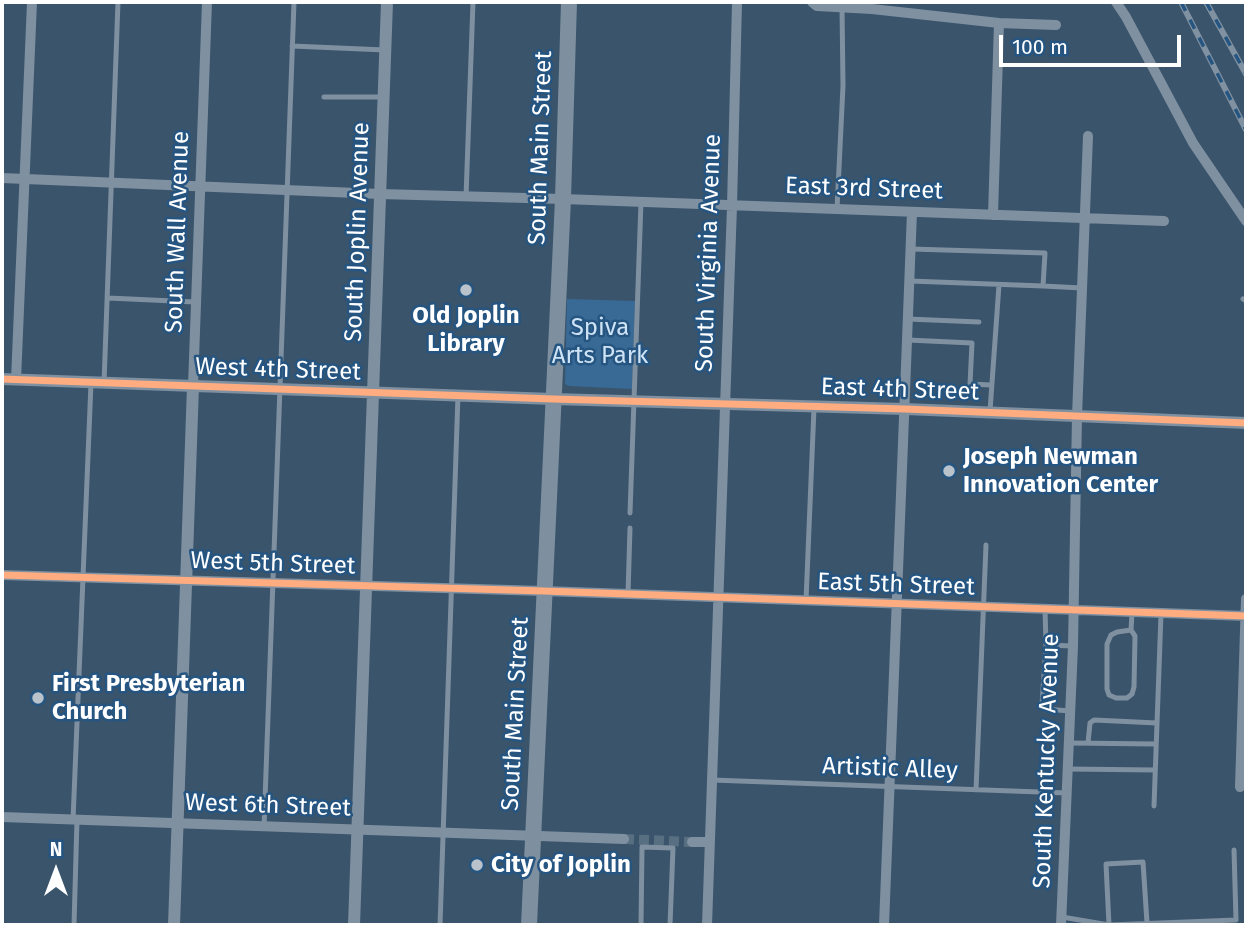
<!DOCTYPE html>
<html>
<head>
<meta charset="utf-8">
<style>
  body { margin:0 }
  #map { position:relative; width:1248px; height:927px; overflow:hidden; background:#3a546b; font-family:"Fira Sans",sans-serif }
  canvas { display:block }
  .frame { position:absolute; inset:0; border:4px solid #fff; pointer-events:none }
  .north { position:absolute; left:21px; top:836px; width:70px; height:70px; -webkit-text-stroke:5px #255580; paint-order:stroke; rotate:0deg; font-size:19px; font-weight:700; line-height:28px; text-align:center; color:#fff }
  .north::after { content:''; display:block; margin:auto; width:24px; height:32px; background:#fff; clip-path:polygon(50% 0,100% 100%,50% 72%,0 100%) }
  .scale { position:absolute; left:999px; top:35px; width:182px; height:32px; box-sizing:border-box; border:4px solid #fff; border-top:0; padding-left:9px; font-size:21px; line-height:24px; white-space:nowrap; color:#fff; -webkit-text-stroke:5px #255580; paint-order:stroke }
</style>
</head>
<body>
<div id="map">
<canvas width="1248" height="927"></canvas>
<div class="frame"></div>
<div class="north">N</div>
<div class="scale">100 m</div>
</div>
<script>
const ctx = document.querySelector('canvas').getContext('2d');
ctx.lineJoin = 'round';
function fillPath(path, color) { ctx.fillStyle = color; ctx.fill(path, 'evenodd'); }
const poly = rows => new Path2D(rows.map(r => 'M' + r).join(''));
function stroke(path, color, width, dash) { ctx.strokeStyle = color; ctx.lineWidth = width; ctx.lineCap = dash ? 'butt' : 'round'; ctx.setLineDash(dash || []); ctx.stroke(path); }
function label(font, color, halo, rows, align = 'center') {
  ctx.font = font + ' "Fira Sans",sans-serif'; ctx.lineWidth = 5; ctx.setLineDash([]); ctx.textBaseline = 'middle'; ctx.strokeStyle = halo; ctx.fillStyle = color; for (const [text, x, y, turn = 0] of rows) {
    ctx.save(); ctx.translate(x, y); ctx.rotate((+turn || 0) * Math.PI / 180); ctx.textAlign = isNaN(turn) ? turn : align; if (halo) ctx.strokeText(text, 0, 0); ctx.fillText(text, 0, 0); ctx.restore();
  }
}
const green = poly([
  [567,299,635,301,632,389,569,386,565,384]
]);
const minorTunnel = poly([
  [624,839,692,842]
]);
const service = poly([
  [292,46,385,50],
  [324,97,384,97],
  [466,197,473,2],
  [837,209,843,86,842,7],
  [911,249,1045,253,1043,286,1082,288],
  [910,281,1043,286],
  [108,298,195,302],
  [1243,299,1246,301],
  [908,319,979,322],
  [908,340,972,343,970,384,991,385],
  [104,383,118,2],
  [990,411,999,285],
  [630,513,641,202],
  [628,594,630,528],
  [806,601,814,408],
  [1045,609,1046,645,1042,705,1045,709,1070,711],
  [1131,630,1135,636,1134,687,1132,694,1127,698,1116,698,1109,695,1107,689,1107,644,1111,635,1117,632,1131,630,1132,613],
  [1046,645,1073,646],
  [1069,743,1156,744],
  [1088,743,1090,723,1094,720,1157,723],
  [1068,769,1155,770],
  [712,780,1067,793],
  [976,790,986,545],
  [1154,806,1161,614],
  [73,820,91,383],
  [264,827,294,2],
  [1062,917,1109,925,1236,920,1234,850],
  [74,925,77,820],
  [440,925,458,395],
  [641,925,642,847,673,848,670,925],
  [1109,925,1106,864,1143,862,1147,923]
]);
const minor = poly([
  [812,2,817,6,872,9,999,23,1056,25],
  [1116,2,1126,17,1193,143,1246,221],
  [2,178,380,194,563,199,1164,221],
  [993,215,999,23],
  [16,380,32,2],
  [193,386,207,2],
  [2,575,544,591,1246,616],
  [893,699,912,212],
  [1240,787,1246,599],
  [2,817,624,839],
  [692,842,709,842],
  [707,925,732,206,737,2],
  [1061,925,1073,646,1077,416,1088,136]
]);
const tertiary = poly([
  [2,379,553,399,905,409,1246,423],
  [174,925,193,386],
  [354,925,387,2]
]);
const primary = poly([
  [529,925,563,199,569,2]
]);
const rail = poly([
  [1181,2,1246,130],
  [1206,2,1246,74]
]);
const minorBridge = poly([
  [884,925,893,699]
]);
const cycleway = poly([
  [2,379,553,399,905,409,1246,423],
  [2,575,544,591,1246,616]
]);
const markers = [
  [466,290,7,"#bac3cb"],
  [949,471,7,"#bac3cb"],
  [38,698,7,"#bac3cb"],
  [477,865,7,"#bac3cb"]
];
const streetNames = [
  ["South Main Street",541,148,-88],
  ["East 3rd Street",864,189,2],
  ["South Wall Avenue",178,232,-88],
  ["South Joplin Avenue",358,232,-88],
  ["South Virginia Avenue",709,253,-88],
  ["West 4th Street",278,370,2],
  ["East 4th Street",900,390,2],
  ["West 5th Street",273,564,2],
  ["East 5th Street",896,585,2],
  ["South Main Street",516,714,-87],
  ["South Kentucky Avenue",1047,761,-88],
  ["Artistic Alley",890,769,2],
  ["West 6th Street",268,806,2]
];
const poiNames = [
  ["Old Joplin",466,316,"center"],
  ["Library",466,344,"center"],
  ["Joseph Newman",963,457],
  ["Innovation Center",963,485],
  ["First Presbyterian",52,684],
  ["Church",52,712],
  ["City of Joplin",491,865]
];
const parkNames = [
  ["Spiva",600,328],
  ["Arts Park",600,356]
];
fillPath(green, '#396a96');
stroke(minorTunnel, '#586e81', 10, [10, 5]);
stroke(service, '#7f90a1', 5);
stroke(minor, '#7f90a1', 10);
stroke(tertiary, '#7f90a1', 12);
stroke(primary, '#7e909f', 16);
stroke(rail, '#8091a1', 6);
stroke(rail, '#255580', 3.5, [10]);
stroke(minorBridge, '#7f90a1', 10);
stroke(cycleway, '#ffac80', 7);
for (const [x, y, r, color] of markers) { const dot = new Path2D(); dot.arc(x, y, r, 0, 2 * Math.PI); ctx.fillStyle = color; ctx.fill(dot); stroke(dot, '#255580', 2.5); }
label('24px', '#fff', '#255580', streetNames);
label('bold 24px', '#fff', '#255580', poiNames, 'left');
label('24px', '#cee3f5', '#255580', parkNames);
</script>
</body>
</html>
